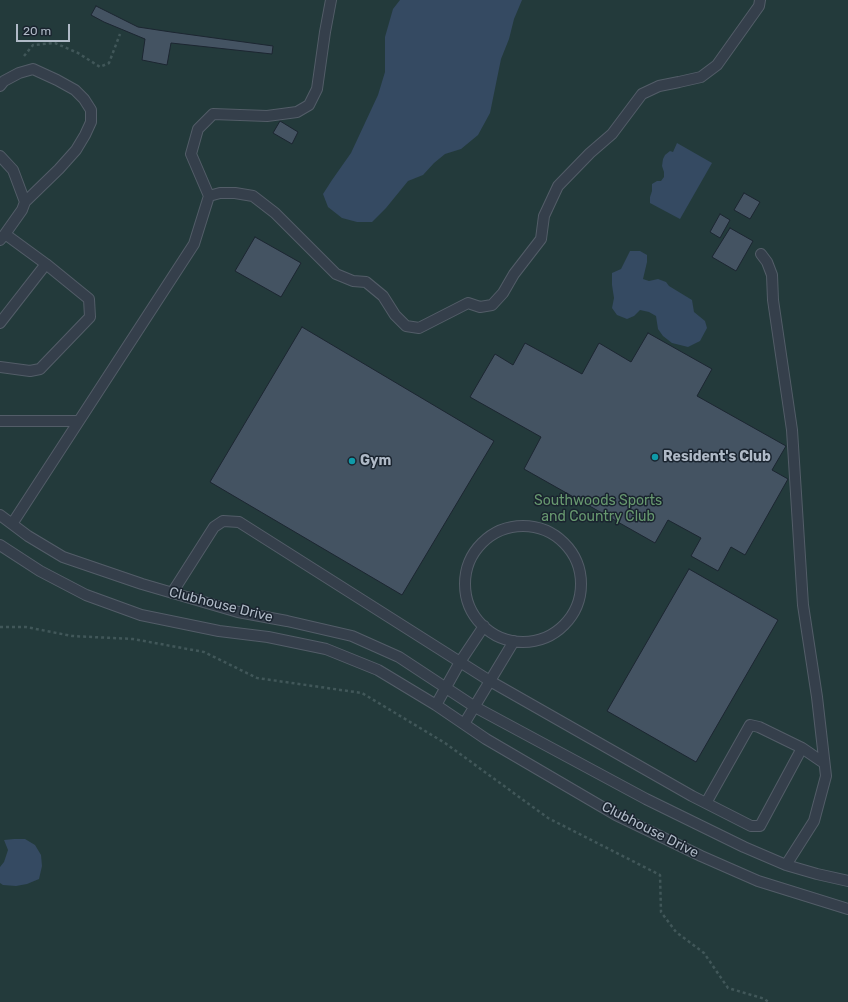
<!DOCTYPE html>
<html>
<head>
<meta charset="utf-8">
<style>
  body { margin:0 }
  #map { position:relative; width:848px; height:1002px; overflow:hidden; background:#212e3a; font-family:Rubik,sans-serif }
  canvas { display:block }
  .scale { position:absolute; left:16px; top:24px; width:54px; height:18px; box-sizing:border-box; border:2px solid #b0bac7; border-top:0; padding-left:5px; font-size:12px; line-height:14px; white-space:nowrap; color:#b0bac7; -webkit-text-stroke:3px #1a242f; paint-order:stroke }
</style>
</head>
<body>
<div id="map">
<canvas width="848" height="1002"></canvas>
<div class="scale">20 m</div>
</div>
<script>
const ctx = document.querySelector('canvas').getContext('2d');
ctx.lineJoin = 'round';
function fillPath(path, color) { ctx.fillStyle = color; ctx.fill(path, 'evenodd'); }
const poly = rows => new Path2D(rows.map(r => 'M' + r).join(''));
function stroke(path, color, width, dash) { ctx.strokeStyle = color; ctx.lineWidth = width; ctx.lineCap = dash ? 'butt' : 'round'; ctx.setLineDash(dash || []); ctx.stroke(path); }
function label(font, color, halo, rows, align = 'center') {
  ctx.font = font + ' Rubik,sans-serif'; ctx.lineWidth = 3; ctx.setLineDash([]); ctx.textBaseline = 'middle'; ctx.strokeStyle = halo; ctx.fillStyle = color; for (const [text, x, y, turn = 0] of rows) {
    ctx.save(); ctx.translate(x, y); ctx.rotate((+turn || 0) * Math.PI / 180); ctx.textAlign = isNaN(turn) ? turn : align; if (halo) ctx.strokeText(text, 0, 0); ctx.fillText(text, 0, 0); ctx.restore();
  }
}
const green = poly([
  [0,0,848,0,848,1002,0,1002]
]);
const water = poly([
  [400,0,522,0,514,19,509,39,501,59,490,113,478,135,461,149,445,154,434,163,423,175,408,181,386,208,372,222,357,222,342,218,328,207,323,194,332,180,351,153,378,95,385,72,385,37,393,9],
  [677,143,712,163,680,219,650,203,650,197,652,191,652,184,657,181,661,181,664,177,664,172,662,166,663,159,665,155,670,151,673,152],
  [630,251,640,251,647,255,647,262,643,279,649,281,658,279,666,282,669,286,692,300,694,312,705,321,707,328,700,341,688,347,672,343,663,336,658,329,656,316,649,312,640,310,634,316,627,319,617,315,612,308,614,298,612,285,612,273,621,269],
  [14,839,25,839,35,845,41,855,42,866,39,879,27,884,16,886,3,885,0,883,0,867,4,862,8,850,4,840]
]);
const building = poly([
  [96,6,138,27,171,32,273,46,272,54,171,43,167,65,142,60,145,39,104,22,91,15,96,6],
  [280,121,298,132,292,144,273,133,280,121],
  [744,193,760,202,750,219,734,210,744,193],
  [720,214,730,220,720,238,710,232,720,214],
  [730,228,753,241,736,271,712,257,730,228],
  [255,237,301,263,281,297,235,271,255,237],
  [302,327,494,441,402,595,210,482,302,327],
  [648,333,712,369,697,396,786,446,772,470,788,479,745,555,731,547,718,571,691,556,701,538,668,520,655,543,524,469,541,437,470,397,495,354,513,365,525,343,582,374,599,343,631,362,648,333],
  [689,569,778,620,696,762,607,711,689,569]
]);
const path = poly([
  [24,56,33,45,55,43,78,53,100,67,109,63,120,34],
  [0,627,26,627,72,636,133,639,204,652,257,678,362,693,445,743,548,818,660,875,661,912,676,932,704,953,728,988,765,999,768,1002]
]);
const lane = poly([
  [0,86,4,81,19,73,33,69,57,80,75,90,84,99,91,110,91,122,85,135,76,150,59,169,25,202,22,210,5,234,0,240],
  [0,156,13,170,25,202],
  [209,196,220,193,235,193,253,196,275,213,336,274,353,281,366,282,383,296,395,315,406,326,419,328,468,303,480,307,492,305,503,293,514,274,541,239,544,216,558,186,590,153,612,134,642,94,659,86,679,82,701,77,717,65,759,6,760,0],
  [761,254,767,262,772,275,773,300,792,430,803,605,817,697,826,776,814,821,786,865],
  [0,323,46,264],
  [0,367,30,371,40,369,90,317,89,299,46,264,5,234],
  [0,421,79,421],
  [0,515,28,536,63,557,142,584,238,612,287,621,352,636,399,657,475,707,646,799,744,847,786,865,817,874,848,881],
  [12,524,194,244,209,196,191,154,198,129,213,114,267,116,297,112,309,105,317,89,325,32,331,0],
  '465 584a58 58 0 1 1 116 0a58 58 0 1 1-116 0Z',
  [0,545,40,571,86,595,141,615,219,631,268,637,326,649,378,670,436,705,486,739,616,815,701,856,758,881,848,909],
  [172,593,214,527,223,521,239,522,490,681,692,796,751,826,760,826,802,748,824,763],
  [436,705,460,662,484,626],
  [464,724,514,641],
  [706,803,750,725,759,727,802,748]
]);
const markers = [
  [655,457,4,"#0f9aa8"],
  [352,461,4,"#0f9aa8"]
];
const poiNames = [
  ["Resident's Club",663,457],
  ["Gym",360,461]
];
const parkNames = [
  ["Southwoods Sports",598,501],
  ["and Country Club",598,517]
];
const streetNames = [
  ["Clubhouse Drive",221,605,14],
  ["Clubhouse Drive",650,830,27]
];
fillPath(green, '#233a3b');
fillPath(water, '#354a62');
fillPath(building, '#445362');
stroke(building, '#1c2631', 1);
stroke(lane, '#535d68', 12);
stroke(path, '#415759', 2.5, [3, 3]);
stroke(lane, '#353f4b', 10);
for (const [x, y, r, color] of markers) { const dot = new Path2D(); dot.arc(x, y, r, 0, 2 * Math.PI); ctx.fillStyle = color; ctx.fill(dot); stroke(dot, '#1a242f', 1.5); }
label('bold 14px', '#b0bac7', '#1a242f', poiNames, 'left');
label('14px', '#67986f', '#1a242f', parkNames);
label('14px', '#b0bac7', '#1a242f', streetNames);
</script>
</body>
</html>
